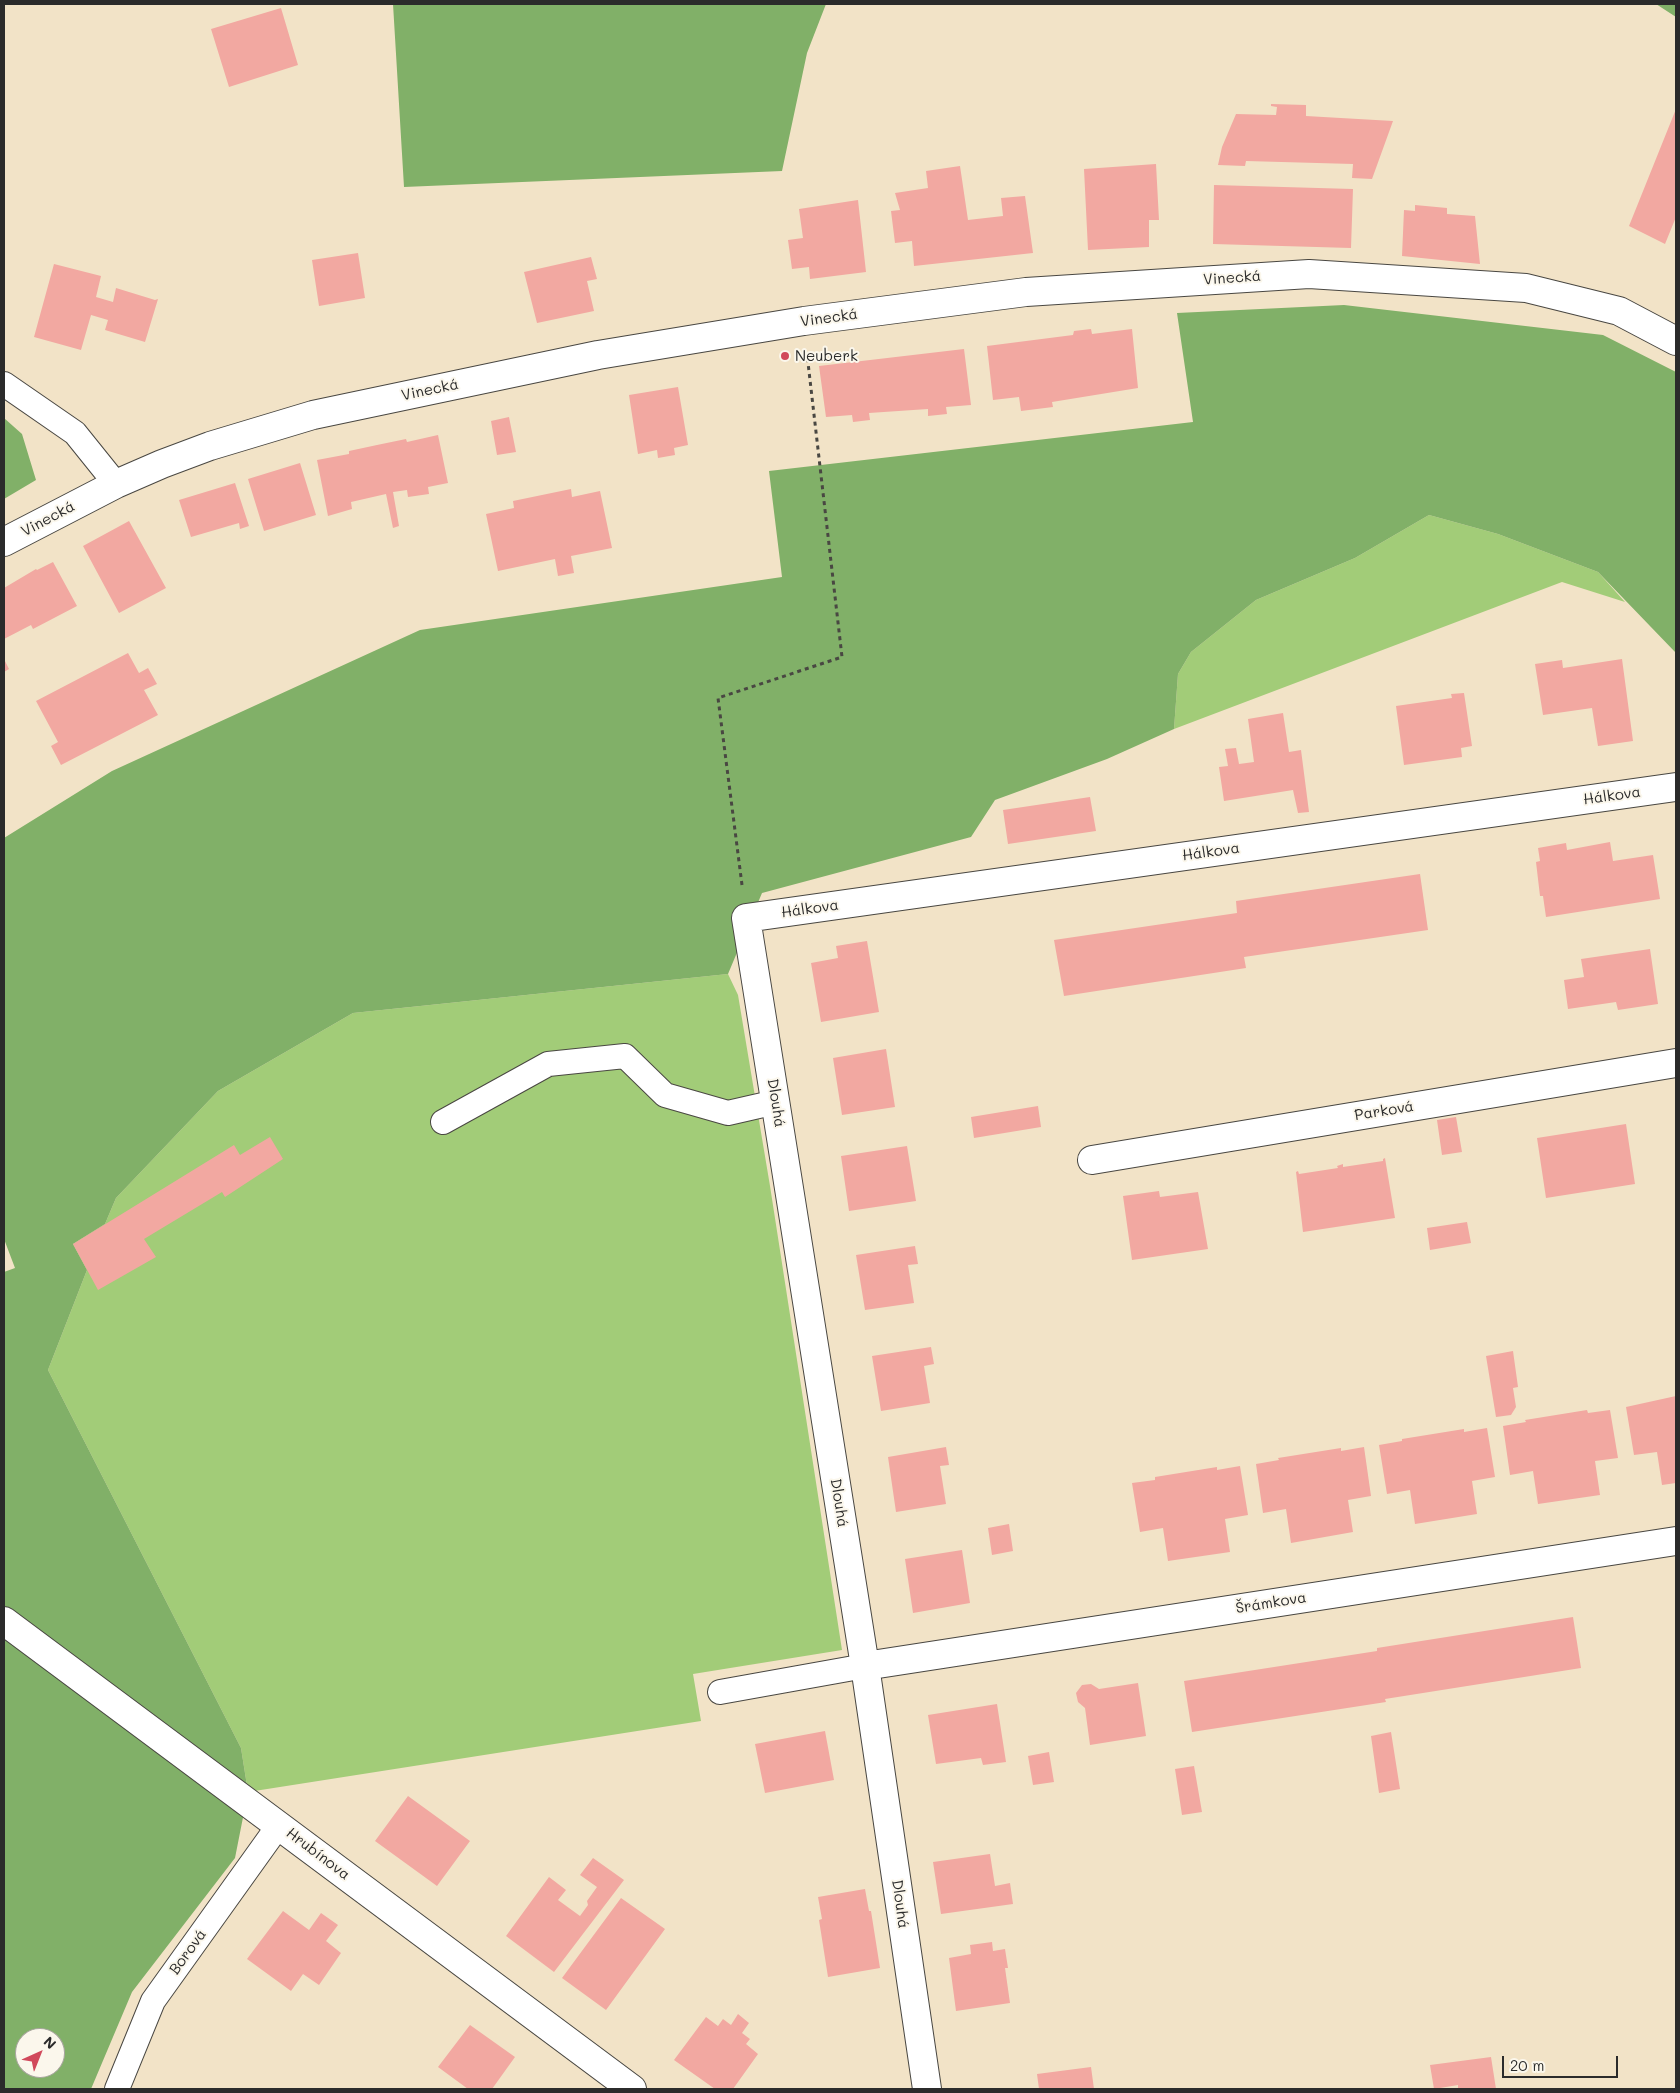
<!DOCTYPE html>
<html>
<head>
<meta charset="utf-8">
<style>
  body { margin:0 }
  #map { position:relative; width:1680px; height:2093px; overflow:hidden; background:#f2e3c7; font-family:Mali,sans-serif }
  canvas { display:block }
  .frame { position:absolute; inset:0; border:5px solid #2b2b2b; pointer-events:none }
  .north { position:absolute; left:15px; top:2028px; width:50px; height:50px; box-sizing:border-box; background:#fbf7ec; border:1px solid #a8a59f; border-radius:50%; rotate:44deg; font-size:14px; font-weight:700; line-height:20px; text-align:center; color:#2b2b2b }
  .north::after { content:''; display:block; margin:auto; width:18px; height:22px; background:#d1495b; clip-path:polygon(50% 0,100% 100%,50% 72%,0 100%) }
  .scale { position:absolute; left:1502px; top:2056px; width:116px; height:22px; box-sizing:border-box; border:2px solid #2b2b2b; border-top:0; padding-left:6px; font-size:15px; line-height:18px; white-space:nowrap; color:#2b2b2b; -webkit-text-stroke:4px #fbf7ec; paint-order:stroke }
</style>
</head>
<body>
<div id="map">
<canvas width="1680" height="2093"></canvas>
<div class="frame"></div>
<div class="north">N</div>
<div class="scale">20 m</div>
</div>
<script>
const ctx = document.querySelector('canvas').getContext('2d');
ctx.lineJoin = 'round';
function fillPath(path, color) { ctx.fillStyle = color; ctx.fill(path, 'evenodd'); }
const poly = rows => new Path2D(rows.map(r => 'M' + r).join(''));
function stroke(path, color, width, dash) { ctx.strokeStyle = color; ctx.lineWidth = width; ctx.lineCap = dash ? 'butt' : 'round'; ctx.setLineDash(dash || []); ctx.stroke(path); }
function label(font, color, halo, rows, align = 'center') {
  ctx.font = font + ' Mali,sans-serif'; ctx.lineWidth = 4; ctx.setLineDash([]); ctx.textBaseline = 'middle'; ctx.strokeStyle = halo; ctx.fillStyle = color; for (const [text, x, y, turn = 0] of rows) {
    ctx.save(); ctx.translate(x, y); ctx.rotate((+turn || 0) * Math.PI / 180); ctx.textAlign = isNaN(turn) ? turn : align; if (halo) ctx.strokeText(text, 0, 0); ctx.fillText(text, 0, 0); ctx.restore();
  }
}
const green = poly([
  [1429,515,1498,534,1598,572,1625,602,1562,582,1174,729,1178,674,1191,652,1256,600,1355,558],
  [728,974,738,995,770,1186,842,1650,693,1674,701,1721,248,1792,241,1748,48,1370,87,1270,73,1244,105,1224,116,1198,218,1091,353,1013]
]);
const forest = poly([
  [393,4,826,4,807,53,782,171,404,187],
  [1656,4,1676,4,1676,17],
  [1344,305,1603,335,1676,372,1676,653,1598,572,1498,534,1429,515,1355,558,1256,600,1191,652,1178,674,1174,729,1107,759,995,800,971,837,762,893,728,974,353,1013,218,1091,116,1198,105,1224,73,1244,87,1270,48,1370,241,1748,248,1792,235,1858,132,1992,91,2089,4,2089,4,1272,15,1268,4,1239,4,838,112,771,420,630,782,577,769,471,1193,422,1177,313],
  [25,2038,55,2038,55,2068,25,2068],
  [4,418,22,434,36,480,4,499]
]);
const building = poly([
  [281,8,298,65,229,87,211,29],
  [1271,104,1306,105,1306,116,1393,121,1372,179,1352,178,1353,164,1246,161,1245,166,1218,165,1222,147,1236,114,1276,115,1277,107,1271,106],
  [1676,109,1676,217,1665,244,1629,226],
  [1156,164,1159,220,1149,220,1149,247,1088,250,1084,169],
  [960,166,968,220,1003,216,1001,198,1025,196,1033,253,914,266,912,241,895,243,891,211,900,210,895,193,928,188,926,171],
  [1214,185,1353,189,1351,248,1213,244],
  [858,200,866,272,810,279,809,267,792,269,788,240,803,238,799,209],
  [1415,205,1447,208,1447,214,1475,216,1480,264,1402,256,1404,210,1415,211],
  [358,253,365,298,319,306,312,260],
  [591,257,597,279,587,281,594,311,537,323,524,272],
  [54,264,101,276,96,297,113,302,116,288,155,300,158,299,145,342,105,330,108,320,91,315,81,350,34,337],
  [1091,329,1092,334,1132,329,1138,388,1052,402,1053,407,1021,411,1019,397,993,400,987,346,1073,335,1074,331],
  [964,349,971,405,946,407,947,414,928,416,928,409,869,413,870,420,853,422,852,415,826,417,819,366],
  [678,387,688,445,674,448,675,455,658,458,657,450,638,454,629,395],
  [509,417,516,452,497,455,491,421],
  [438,435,448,483,428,487,429,494,408,497,407,490,393,492,399,526,393,528,386,494,351,502,352,509,328,516,317,460,349,454,349,451,377,445,406,439,407,442],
  [300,463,316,515,264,531,248,479],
  [235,483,249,526,240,529,239,523,191,537,179,500],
  [571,489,572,497,600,491,612,548,571,556,574,573,558,576,555,559,498,571,486,514,514,508,513,501],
  [129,521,166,588,119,613,83,546],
  [53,562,77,606,33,629,31,625,4,639,4,588,36,569,37,570],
  [128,653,139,673,148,668,157,684,144,690,158,715,61,765,51,746,58,742,36,701],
  [4,659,9,669,4,672],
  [1622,659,1633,741,1598,746,1592,708,1543,715,1535,664,1562,660,1563,668],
  [1464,693,1472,746,1461,748,1462,757,1404,765,1396,706,1452,698,1451,694],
  [1283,713,1289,752,1301,750,1309,812,1298,813,1293,790,1224,801,1219,767,1228,766,1225,749,1236,748,1239,764,1254,762,1248,719],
  [1090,797,1096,831,1008,844,1003,810],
  [1610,842,1613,861,1653,855,1660,899,1546,917,1543,896,1540,896,1536,862,1540,861,1538,848,1566,843,1567,850],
  [1420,874,1428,930,1244,957,1246,968,1064,996,1054,940,1237,913,1236,901],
  [867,941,879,1012,821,1022,811,963,838,958,836,946],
  [1650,949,1658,1004,1618,1010,1616,1002,1568,1009,1564,980,1584,977,1581,959],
  [886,1049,895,1107,842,1115,833,1058],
  [1038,1106,1041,1127,974,1138,971,1117],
  [1456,1117,1462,1152,1442,1155,1437,1120],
  [1626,1124,1635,1184,1546,1198,1537,1138],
  [270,1137,283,1159,225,1197,222,1192,144,1239,156,1257,98,1290,73,1244,234,1145,240,1155],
  [907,1146,916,1201,849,1211,841,1156],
  [1385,1158,1395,1218,1303,1232,1296,1172,1298,1171,1299,1174,1338,1168,1337,1166,1343,1164,1343,1167,1383,1161,1383,1159],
  [1159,1191,1160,1197,1198,1192,1208,1249,1132,1260,1123,1196],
  [1467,1222,1471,1243,1430,1250,1427,1228],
  [915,1246,918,1264,908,1265,914,1303,865,1310,856,1255],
  [931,1347,934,1364,924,1366,930,1403,881,1411,872,1356],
  [1513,1351,1518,1387,1513,1388,1516,1407,1511,1415,1496,1417,1486,1356],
  [1676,1396,1676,1483,1662,1485,1657,1452,1634,1455,1626,1407],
  [1587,1410,1588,1413,1610,1410,1618,1458,1595,1461,1600,1495,1538,1504,1533,1471,1510,1475,1503,1426,1526,1422,1525,1420],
  [1487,1428,1495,1477,1472,1481,1477,1514,1415,1524,1410,1490,1387,1494,1379,1445,1402,1441,1402,1439,1464,1429,1464,1432],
  [946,1447,949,1465,940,1466,946,1504,896,1512,888,1457],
  [1364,1447,1371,1496,1348,1500,1353,1532,1291,1543,1286,1509,1263,1513,1256,1464,1279,1460,1278,1458,1341,1448,1341,1451],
  [1240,1466,1248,1515,1225,1519,1230,1552,1168,1561,1163,1528,1140,1532,1132,1483,1155,1480,1155,1477,1217,1467,1217,1470],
  [1009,1524,1013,1551,992,1555,988,1528],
  [962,1550,970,1603,913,1613,905,1559],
  [1573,1617,1581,1668,1385,1699,1386,1702,1192,1732,1184,1681,1377,1651,1377,1648],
  [1138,1683,1146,1736,1090,1745,1085,1708,1078,1702,1076,1693,1082,1685,1091,1684,1099,1689],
  [997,1704,1006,1762,983,1765,981,1758,936,1764,928,1715],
  [825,1731,834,1780,765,1793,755,1744],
  [1391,1732,1400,1789,1379,1793,1371,1736],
  [1049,1752,1054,1782,1033,1785,1028,1756],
  [1194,1766,1202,1812,1182,1815,1175,1769],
  [408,1796,470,1841,437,1886,375,1841],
  [990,1854,995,1886,1010,1883,1013,1904,941,1914,933,1862],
  [593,1858,624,1880,554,1972,506,1936,549,1877,566,1890,558,1900,580,1916,588,1905,587,1901,597,1887,580,1875],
  [865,1889,869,1911,871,1911,880,1968,828,1977,819,1920,822,1919,818,1897],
  [621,1898,665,1929,606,2010,562,1978],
  [283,1911,309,1930,321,1913,338,1925,326,1941,341,1953,319,1985,303,1974,291,1991,247,1959],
  [992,1942,993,1951,1005,1949,1008,1968,1005,1968,1010,2003,956,2011,949,1958,971,1954,970,1945],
  [738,2014,749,2023,742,2033,750,2039,746,2044,758,2054,733,2089,715,2089,674,2060,706,2017,718,2026,723,2019,731,2025],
  [470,2025,515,2057,492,2089,468,2089,438,2067],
  [1491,2057,1496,2089,1458,2089,1458,2085,1434,2089,1430,2065],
  [1091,2067,1094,2089,1039,2089,1037,2074]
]);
const path = poly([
  [742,885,718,698,842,657,807,354]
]);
const service = poly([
  [4,384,75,433,116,484],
  [443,1122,548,1064,625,1056,665,1095,728,1113,776,1102],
  [720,1692,865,1666],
  [117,2089,153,2001,279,1825]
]);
const minor = poly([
  [1092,1160,1676,1063],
  [4,1621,632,2089],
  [865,1666,1676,1541],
  [927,2089,865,1666,746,918,1676,787]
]);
const tertiary = poly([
  [4,542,116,484,162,464,210,446,313,415,598,355,804,321,1026,292,1309,274,1526,288,1619,311,1676,341]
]);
const markers = [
  [785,356,5,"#d1495b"]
];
const streetNames = [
  ["Vinecká",1232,278,-4],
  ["Vinecká",829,318,-8],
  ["Vinecká",430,390,-12],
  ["Vinecká",48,519,-28],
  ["Hálkova",1612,796,-8],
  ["Hálkova",1211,852,-8],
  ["Hálkova",810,909,-8],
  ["Dlouhá",776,1103,81],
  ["Parková",1384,1111,-9],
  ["Dlouhá",839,1503,81],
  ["Šrámkova",1271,1603,-9],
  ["Hrubínova",318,1854,37],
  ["Dlouhá",900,1904,82],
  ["Borová",188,1952,-54]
];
const poiNames = [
  ["Neuberk",795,356]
];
fillPath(green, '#a2cc78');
fillPath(forest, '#81b068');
fillPath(building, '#f2a8a1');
stroke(service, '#494742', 26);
stroke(minor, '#494742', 30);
stroke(tertiary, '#494742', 30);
stroke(path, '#494742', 3, [4, 4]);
stroke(service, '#fff', 24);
stroke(minor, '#fff', 28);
stroke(tertiary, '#fff', 28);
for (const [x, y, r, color] of markers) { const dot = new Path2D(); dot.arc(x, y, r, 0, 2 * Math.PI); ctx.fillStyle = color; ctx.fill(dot); stroke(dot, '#fbf7ec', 2); }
label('15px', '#2b2b2b', '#fbf7ec', streetNames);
label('15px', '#2b2b2b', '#fbf7ec', poiNames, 'left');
</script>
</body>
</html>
